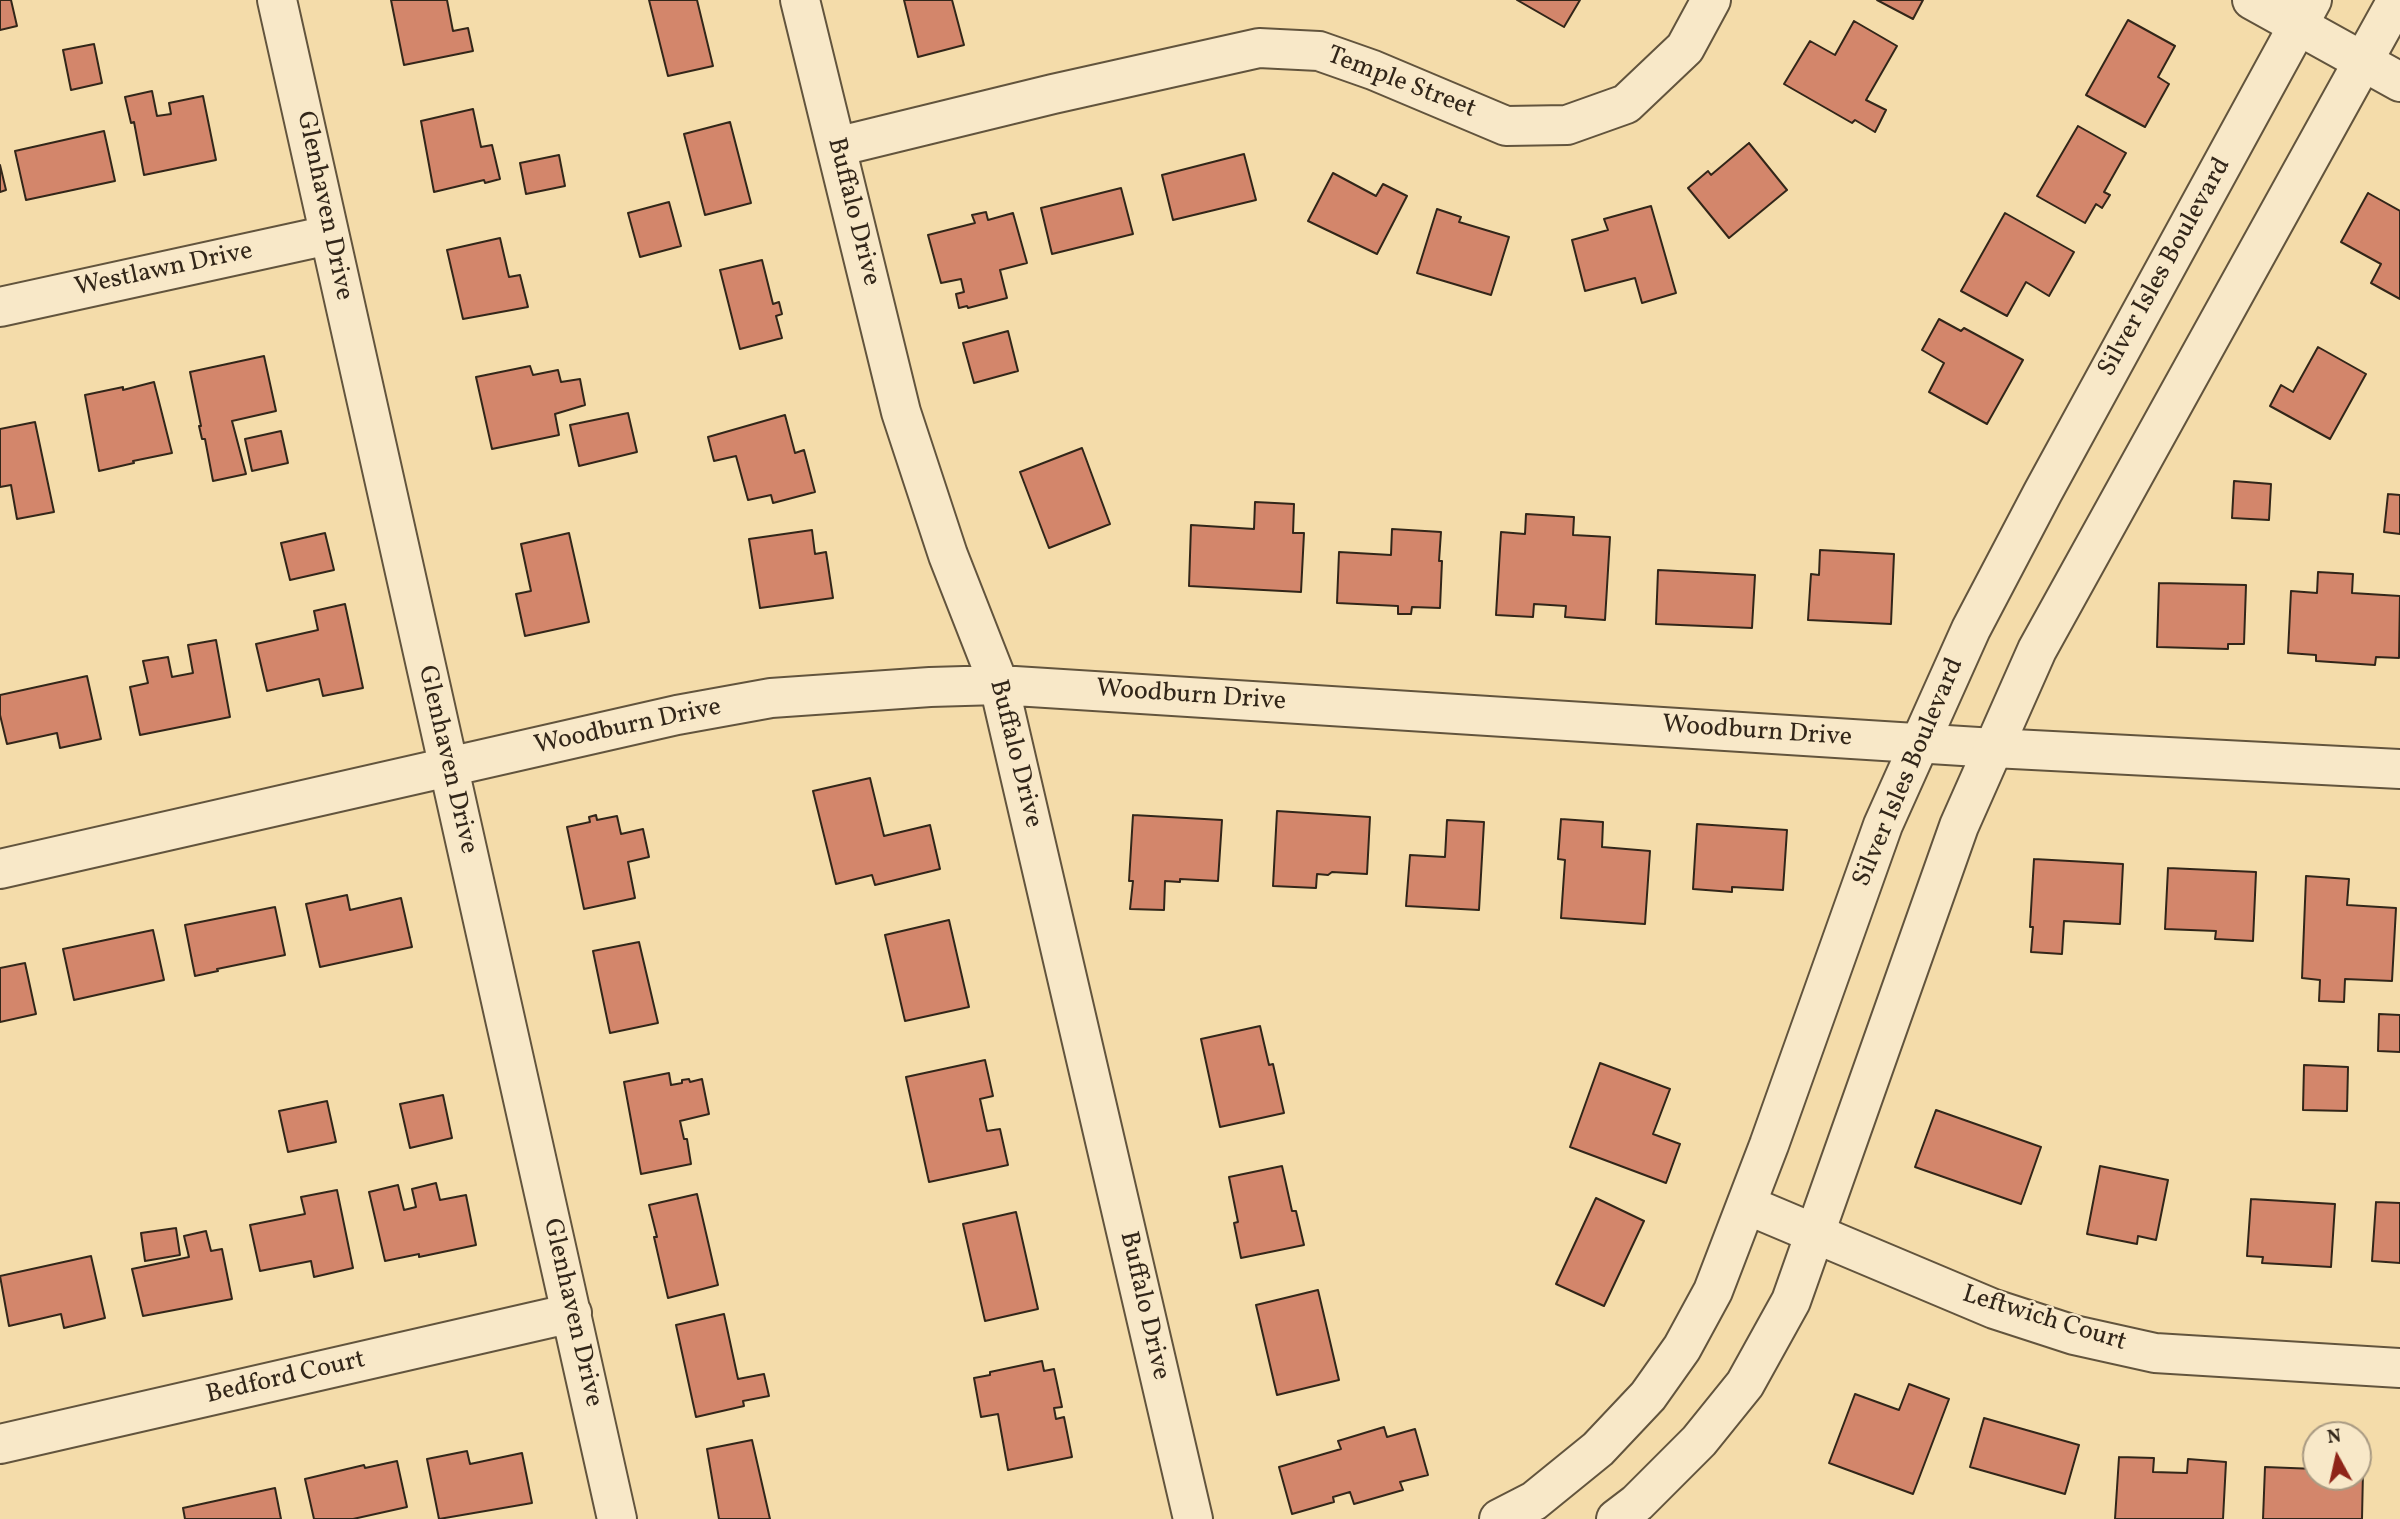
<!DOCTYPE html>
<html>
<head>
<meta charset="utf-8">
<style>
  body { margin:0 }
  #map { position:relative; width:2400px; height:1519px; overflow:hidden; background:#f4dcaa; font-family:Vollkorn,serif }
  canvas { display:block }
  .north { position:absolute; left:2302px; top:1421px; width:70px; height:70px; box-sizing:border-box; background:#f8e8c8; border:2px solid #a99a82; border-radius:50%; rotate:352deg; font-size:19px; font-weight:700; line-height:28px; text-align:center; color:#322619 }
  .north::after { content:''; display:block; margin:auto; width:24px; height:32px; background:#8f2418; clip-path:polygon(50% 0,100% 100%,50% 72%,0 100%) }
</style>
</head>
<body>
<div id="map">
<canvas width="2400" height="1519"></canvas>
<div class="north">N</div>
</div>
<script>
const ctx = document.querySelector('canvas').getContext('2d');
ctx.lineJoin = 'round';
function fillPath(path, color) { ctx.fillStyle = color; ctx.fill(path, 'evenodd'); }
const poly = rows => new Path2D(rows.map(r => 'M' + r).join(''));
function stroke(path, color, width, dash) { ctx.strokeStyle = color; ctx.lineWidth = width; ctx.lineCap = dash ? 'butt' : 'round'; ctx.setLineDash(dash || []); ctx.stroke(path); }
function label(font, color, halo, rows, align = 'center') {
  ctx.font = font + ' Vollkorn,serif'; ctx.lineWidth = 5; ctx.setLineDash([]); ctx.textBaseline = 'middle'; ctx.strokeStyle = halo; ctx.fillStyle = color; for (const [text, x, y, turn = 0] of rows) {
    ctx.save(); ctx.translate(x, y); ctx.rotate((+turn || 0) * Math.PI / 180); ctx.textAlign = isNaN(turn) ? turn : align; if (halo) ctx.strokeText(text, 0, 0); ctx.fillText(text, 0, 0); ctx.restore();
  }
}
const building = poly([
  [0,0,11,0,17,26,0,30,0,0],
  [391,0,447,0,453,31,468,28,473,51,404,65,391,0],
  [649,0,697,0,713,66,668,76,649,0],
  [904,0,952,0,964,45,918,57,904,0],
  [1517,0,1580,0,1564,27,1517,0],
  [1877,0,1923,0,1913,19,1877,0],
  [2128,20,2175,46,2158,77,2169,84,2145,127,2086,95,2128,20],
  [1854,21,1897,46,1866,100,1886,110,1875,132,1855,120,1852,123,1784,84,1810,41,1835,55,1854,21],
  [94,44,102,83,71,90,63,50,94,44],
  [152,91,157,116,171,114,169,103,203,96,216,160,144,175,134,122,131,123,125,97,152,91],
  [473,109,481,147,492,145,500,179,485,183,484,180,434,192,421,121,473,109],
  [730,122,751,203,705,215,684,134,730,122],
  [2078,126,2126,153,2104,192,2110,195,2102,208,2096,204,2085,223,2037,196,2078,126],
  [104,131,115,181,26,200,15,151,104,131],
  [1749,143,1787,190,1729,238,1688,188,1708,171,1711,175,1749,143],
  [1244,154,1256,200,1173,220,1162,175,1244,154],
  [559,155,565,186,526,194,520,163,559,155],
  [0,165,6,190,0,192,0,165],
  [1333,173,1376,196,1383,184,1407,196,1377,254,1308,221,1333,173],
  [1121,188,1133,234,1052,254,1041,208,1121,188],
  [2368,193,2400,211,2400,299,2371,283,2381,264,2341,242,2368,193],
  [669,202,681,246,640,257,628,213,669,202],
  [1651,206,1676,293,1642,303,1635,278,1585,291,1572,240,1608,230,1604,219,1651,206],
  [1437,209,1461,217,1459,222,1509,237,1491,295,1417,273,1437,209],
  [986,212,988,220,1013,213,1027,263,1000,270,1007,298,968,308,967,306,959,308,956,294,964,292,961,279,941,283,928,235,975,223,972,215,986,212],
  [2005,213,2074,252,2049,296,2026,282,2007,316,1961,291,2005,213],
  [500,238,509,277,520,275,528,307,463,319,447,250,500,238],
  [762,260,773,304,779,302,782,314,776,316,782,338,740,349,720,270,762,260],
  [1939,319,1961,331,1964,328,2023,360,1987,424,1929,392,1944,363,1922,350,1939,319],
  [1008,331,1018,371,974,383,963,343,1008,331],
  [2318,347,2366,374,2330,439,2270,406,2281,385,2293,392,2318,347],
  [264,356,276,411,232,421,246,474,213,481,205,439,202,439,199,426,201,426,190,372,264,356],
  [530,366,533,375,558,370,561,382,580,379,585,405,555,414,559,435,492,449,476,377,530,366],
  [154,382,172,453,133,461,134,463,99,471,85,395,123,387,123,390,154,382],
  [628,413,637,452,579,466,570,425,628,413],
  [785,415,795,453,804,450,815,492,773,503,771,495,748,500,736,456,714,461,708,437,785,415],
  [35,422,54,512,17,519,11,485,0,487,0,429,35,422],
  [281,431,288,463,252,471,245,439,281,431],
  [1082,448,1110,524,1049,548,1020,472,1082,448],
  [2234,481,2271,484,2269,520,2232,518,2234,481],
  [2388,494,2400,495,2400,534,2384,532,2388,494],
  [1255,502,1294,504,1293,533,1304,533,1301,592,1189,586,1191,525,1254,529,1255,502],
  [1526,514,1574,517,1573,535,1610,537,1605,620,1565,617,1566,606,1534,604,1533,617,1496,615,1501,532,1525,534,1526,514],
  [1392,529,1441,532,1439,561,1442,561,1440,608,1412,607,1411,614,1398,614,1398,606,1337,603,1339,552,1391,555,1392,529],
  [812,530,815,554,826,552,833,598,760,608,749,539,812,530],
  [325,533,334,570,290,580,281,543,325,533],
  [569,533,589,622,525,636,516,594,531,591,521,544,569,533],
  [1820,550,1894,554,1891,624,1808,620,1811,574,1819,575,1820,550],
  [1658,570,1755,575,1752,628,1656,624,1658,570],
  [2318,572,2353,574,2352,593,2400,596,2399,658,2376,657,2375,665,2316,661,2316,655,2288,653,2291,591,2317,593,2318,572],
  [2159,583,2246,585,2244,644,2228,644,2228,649,2157,647,2159,583],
  [345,604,363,688,323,696,319,679,267,691,256,644,318,630,314,611,345,604],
  [216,640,230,717,140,735,130,687,148,683,143,661,168,657,172,677,193,673,188,645,216,640],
  [87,676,101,739,60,748,57,733,7,744,0,715,0,695,87,676],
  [870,778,884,836,930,825,940,869,875,885,872,875,836,884,813,791,870,778],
  [1277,811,1370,817,1367,874,1332,872,1328,875,1317,874,1316,888,1273,886,1277,811],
  [596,815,597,820,617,816,621,834,643,829,649,857,628,862,635,898,584,909,567,827,590,822,589,817,596,815],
  [1133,815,1222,820,1218,881,1180,879,1180,882,1165,881,1164,910,1130,909,1133,881,1129,881,1133,815],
  [1561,819,1603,822,1602,847,1650,851,1645,924,1561,918,1565,860,1558,859,1561,819],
  [1447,820,1484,822,1479,910,1406,906,1410,855,1445,857,1447,820],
  [1697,824,1787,830,1783,890,1732,887,1732,892,1693,889,1697,824],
  [2034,859,2123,864,2120,924,2064,921,2062,954,2031,952,2033,927,2030,927,2034,859],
  [2168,868,2256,872,2253,941,2215,939,2216,931,2165,929,2168,868],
  [2306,876,2349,879,2347,905,2396,908,2392,981,2345,979,2344,1002,2319,1001,2320,980,2302,978,2306,876],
  [347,895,350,910,401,898,412,947,320,967,306,904,347,895],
  [275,907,285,955,217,969,218,971,195,976,185,925,275,907],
  [949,920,969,1007,905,1021,885,935,949,920],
  [153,930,164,980,74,1000,63,949,153,930],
  [639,942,658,1023,610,1033,593,951,639,942],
  [25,963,36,1014,0,1022,0,968,25,963],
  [2379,1014,2400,1015,2400,1052,2378,1051,2379,1014],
  [1260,1026,1269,1065,1273,1064,1284,1113,1220,1127,1201,1039,1260,1026],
  [985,1060,993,1096,980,1099,987,1131,1000,1129,1008,1165,929,1182,906,1077,985,1060],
  [1600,1063,1670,1089,1653,1134,1680,1144,1666,1183,1570,1147,1600,1063],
  [2304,1065,2348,1067,2347,1111,2303,1110,2304,1065],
  [669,1073,671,1085,682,1083,682,1080,689,1079,690,1082,702,1079,709,1114,680,1121,684,1139,687,1139,691,1164,641,1174,624,1082,669,1073],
  [443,1095,452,1138,410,1148,400,1104,443,1095],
  [327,1101,336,1142,288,1152,279,1111,327,1101],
  [1936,1110,2041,1147,2021,1204,1915,1167,1936,1110],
  [1282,1166,1292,1211,1296,1211,1304,1245,1241,1258,1234,1223,1238,1222,1229,1177,1282,1166],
  [2100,1166,2168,1180,2156,1240,2138,1236,2137,1244,2087,1234,2100,1166],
  [436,1183,440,1200,466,1195,476,1245,419,1257,419,1254,385,1261,369,1192,398,1185,404,1210,416,1207,412,1189,436,1183],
  [337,1190,353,1268,314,1277,311,1261,260,1271,250,1225,305,1214,301,1197,337,1190],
  [697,1194,718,1285,668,1298,654,1237,657,1237,649,1205,697,1194],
  [1596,1198,1644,1221,1604,1306,1556,1284,1596,1198],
  [2251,1199,2335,1204,2331,1267,2262,1263,2263,1257,2247,1256,2251,1199],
  [2376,1202,2400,1203,2400,1263,2372,1261,2376,1202],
  [1016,1212,1038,1309,985,1321,963,1224,1016,1212],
  [176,1228,180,1255,145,1261,141,1233,176,1228],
  [206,1231,211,1251,222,1249,232,1299,143,1316,132,1269,189,1257,184,1236,206,1231],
  [91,1256,105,1318,64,1328,61,1314,9,1326,0,1276,91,1256],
  [1318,1290,1339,1380,1277,1395,1256,1305,1318,1290],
  [724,1314,738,1379,764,1374,769,1396,743,1401,744,1406,696,1417,676,1325,724,1314],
  [1042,1361,1044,1371,1054,1369,1062,1407,1054,1408,1056,1419,1064,1417,1072,1457,1008,1470,998,1414,981,1417,974,1378,990,1375,990,1372,1042,1361],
  [1909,1384,1949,1399,1913,1494,1829,1463,1855,1394,1899,1410,1909,1384],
  [1984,1418,2079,1445,2065,1494,1970,1467,1984,1418],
  [1384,1427,1387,1437,1415,1429,1428,1475,1400,1482,1403,1490,1354,1504,1350,1492,1333,1497,1334,1502,1292,1514,1279,1467,1341,1449,1338,1441,1384,1427],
  [752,1440,770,1519,719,1519,707,1449,752,1440],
  [467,1451,470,1464,522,1453,532,1503,439,1519,427,1459,467,1451],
  [2119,1457,2154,1458,2153,1472,2187,1473,2188,1459,2226,1462,2223,1519,2115,1519,2119,1457],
  [397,1461,407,1507,353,1519,314,1519,305,1479,364,1465,365,1468,397,1461],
  [2265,1467,2316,1469,2316,1477,2358,1477,2358,1470,2363,1471,2362,1519,2263,1519,2265,1467],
  [275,1488,281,1519,185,1519,183,1508,275,1488]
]);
const minor = poly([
  [277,0,617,1519],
  [800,0,901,412,948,555,999,685,1193,1519],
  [2252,0,2400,82],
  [836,147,1053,94,1259,48,1319,51,1373,70,1506,126,1567,125,1626,104,1685,48,1711,0],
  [0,307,329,235],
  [0,869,677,715,771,698,930,687,999,685,1994,748,2400,769],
  [1747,1205,1994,1309,2074,1335,2155,1353,2400,1368],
  [0,1444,572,1313]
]);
const tertiary = poly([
  [1499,1519,1534,1501,1598,1449,1648,1396,1682,1348,1713,1291,1769,1145,1883,825,1971,629,2043,492,2312,0],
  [1616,1519,1637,1503,1699,1441,1745,1384,1791,1301,1959,826,2037,650,2397,0]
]);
const streetNames = [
  ["Temple Street",1401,84,21],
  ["Glenhaven Drive",323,206,78],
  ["Buffalo Drive",852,212,76],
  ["Silver Isles Boulevard",2166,268,-61],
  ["Westlawn Drive",164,271,-12],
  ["Woodburn Drive",1191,697,4],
  ["Woodburn Drive",628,728,-12],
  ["Woodburn Drive",1757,733,4],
  ["Buffalo Drive",1014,754,76],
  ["Glenhaven Drive",446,760,77],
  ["Silver Isles Boulevard",1910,773,-67],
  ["Buffalo Drive",1143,1306,77],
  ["Glenhaven Drive",571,1313,77],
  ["Leftwich Court",2044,1320,17],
  ["Bedford Court",286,1379,-13]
];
fillPath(building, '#d3866b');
stroke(building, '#322619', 2);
stroke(minor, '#62543d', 42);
stroke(tertiary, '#62543d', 42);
stroke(minor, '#f8e8c8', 38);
stroke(tertiary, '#f8e8c8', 38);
label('26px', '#322619', '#f8e8c8', streetNames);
</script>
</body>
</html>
